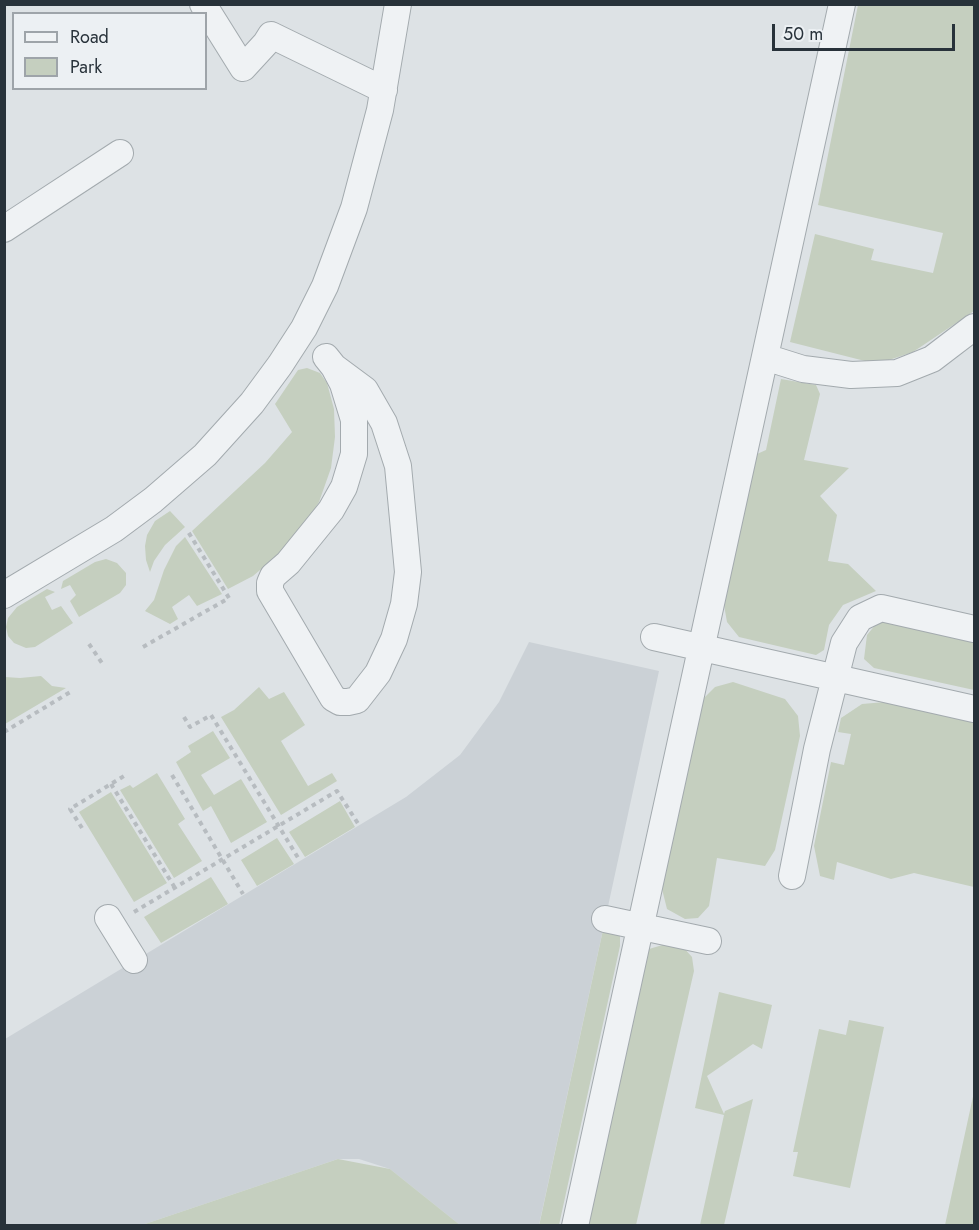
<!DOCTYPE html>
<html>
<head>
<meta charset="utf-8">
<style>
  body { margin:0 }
  #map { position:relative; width:979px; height:1230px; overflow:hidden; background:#dde2e5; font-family:Jost,sans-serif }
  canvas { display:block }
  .frame { position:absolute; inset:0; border:6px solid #28323a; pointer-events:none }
  .legend { position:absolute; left:12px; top:12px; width:195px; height:78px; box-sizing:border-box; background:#ecf0f3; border:2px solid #9ea4a9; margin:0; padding:8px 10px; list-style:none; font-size:18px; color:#28323a }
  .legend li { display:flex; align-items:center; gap:12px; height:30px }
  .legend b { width:30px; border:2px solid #9ea4a9 }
  .scale { position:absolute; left:772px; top:24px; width:183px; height:27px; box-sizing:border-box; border:3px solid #28323a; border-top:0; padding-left:8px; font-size:18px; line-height:21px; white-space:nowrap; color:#28323a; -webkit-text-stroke:4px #ecf0f3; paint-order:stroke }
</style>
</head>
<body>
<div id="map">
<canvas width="979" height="1230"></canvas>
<div class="frame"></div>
<ul class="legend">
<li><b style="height:8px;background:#eff2f4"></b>Road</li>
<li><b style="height:16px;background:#c5cfbf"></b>Park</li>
</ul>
<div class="scale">50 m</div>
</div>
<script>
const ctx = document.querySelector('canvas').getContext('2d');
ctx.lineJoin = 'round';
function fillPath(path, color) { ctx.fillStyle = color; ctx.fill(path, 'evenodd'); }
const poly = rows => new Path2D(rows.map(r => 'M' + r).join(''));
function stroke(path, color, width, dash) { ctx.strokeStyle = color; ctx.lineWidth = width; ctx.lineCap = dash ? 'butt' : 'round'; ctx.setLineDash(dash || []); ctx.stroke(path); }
const built = poly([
  [529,642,659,671,539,1225,460,1225,390,1169,359,1159,338,1159,142,1225,5,1226,5,1039,406,797,460,755,499,702]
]);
const green = poly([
  [858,5,974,5,974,311,913,352,886,361,865,361,790,342,815,234,874,249,871,260,933,273,943,233,818,205],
  [307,368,320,373,327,383,334,409,335,437,331,468,319,502,305,525,285,549,253,576,228,589,192,531,265,463,292,432,275,404,298,370],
  [781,379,816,385,820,394,804,460,849,468,820,496,837,515,828,561,848,564,876,591,843,605,829,625,824,650,816,655,739,637,727,622,724,605,757,454,766,450],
  [170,511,185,527,165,545,154,561,150,572,146,560,145,546,147,535,155,521],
  [185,537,222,594,197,606,189,595,172,607,178,619,170,624,145,611,154,600,164,570,176,546],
  [106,559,117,563,126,573,126,585,120,593,79,617,70,601,76,595,70,585,61,589,63,581,95,562],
  [47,589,55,592,45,597,52,610,61,606,73,623,35,647,26,648,14,643,8,636,6,627,8,618,17,607],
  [888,620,974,640,974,690,874,668,864,659,867,635,876,624],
  [41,676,52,686,66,688,5,724,5,677,20,678],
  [733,682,785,699,798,716,800,736,775,850,765,866,717,858,709,906,698,918,685,919,667,909,661,885,699,703,715,687],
  [259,687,269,699,284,692,305,725,281,741,308,786,332,773,337,781,281,815,221,717,234,710],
  [885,702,974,717,974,887,914,873,891,879,837,862,834,880,820,876,814,846,831,762,844,765,851,734,838,732,841,718,862,704],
  [213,731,230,758,201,775,214,795,241,779,267,822,231,843,211,806,203,811,176,762,191,752,188,746],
  [157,773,185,819,178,824,202,861,174,878,120,790,130,785,133,788],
  [111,792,167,883,134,902,79,812],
  [340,801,355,827,305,857,289,832],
  [277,838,294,864,257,886,241,860],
  [211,877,228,904,161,943,144,917],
  [603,930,620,934,620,946,559,1225,539,1226],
  [666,944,683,947,692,957,694,971,636,1225,585,1226,643,967,649,949],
  [719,992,772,1005,762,1049,753,1044,707,1076,724,1114,725,1111,753,1099,724,1225,700,1225,724,1115,695,1108],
  [849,1020,884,1027,850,1188,793,1176,798,1152,793,1152,819,1029,846,1035],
  [974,1092,974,1225,945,1225],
  [338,1159,390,1169,460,1225,142,1225]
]);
const path = poly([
  [89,644,104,666],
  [143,647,229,598,187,530],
  [184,717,190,727,211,715,300,861],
  [4,732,72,691],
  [172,775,243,894],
  [111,784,175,888],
  [82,828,70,809,124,776],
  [134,912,337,791,359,825]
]);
const minor = poly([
  [203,4,243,68,266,43,271,35,384,90],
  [4,229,120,153],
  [326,357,334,367,343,384,354,420,354,454,344,487,331,510,288,563,273,576,270,583,270,591,333,698,340,702,348,702,357,700,378,673,394,639,404,604,408,572,398,466,384,423,365,390,334,367],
  [765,357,803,369,851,375,897,373,932,359,974,327],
  [4,595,114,529,153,500,205,455,252,403,280,365,304,328,325,286,354,208,380,110,398,4],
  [654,637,974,709],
  [792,876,817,749,844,643,860,618,881,608,974,629],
  [108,918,134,960],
  [605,919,708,941],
  [575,1226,842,4]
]);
fillPath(built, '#cbd1d6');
fillPath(green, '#c5cfbf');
stroke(minor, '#a3aaae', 28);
stroke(path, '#b7bcc0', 4, [4.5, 4.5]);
stroke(minor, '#eff2f4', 26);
</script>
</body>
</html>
